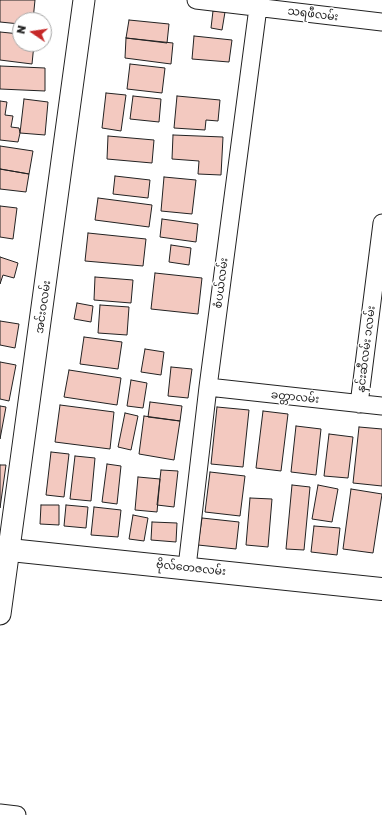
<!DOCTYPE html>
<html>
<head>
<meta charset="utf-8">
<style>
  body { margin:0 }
  #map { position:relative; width:382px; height:815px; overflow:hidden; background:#fff; font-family:"Golos Text",sans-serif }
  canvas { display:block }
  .north { position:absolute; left:12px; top:12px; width:40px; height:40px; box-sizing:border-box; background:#fff; border:1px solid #a7a7a7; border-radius:50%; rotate:283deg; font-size:11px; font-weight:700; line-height:16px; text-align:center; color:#222 }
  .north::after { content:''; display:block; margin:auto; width:14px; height:18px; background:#c62828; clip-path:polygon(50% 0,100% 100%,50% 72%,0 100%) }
</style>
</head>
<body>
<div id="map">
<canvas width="382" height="815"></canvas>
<div class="north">N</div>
</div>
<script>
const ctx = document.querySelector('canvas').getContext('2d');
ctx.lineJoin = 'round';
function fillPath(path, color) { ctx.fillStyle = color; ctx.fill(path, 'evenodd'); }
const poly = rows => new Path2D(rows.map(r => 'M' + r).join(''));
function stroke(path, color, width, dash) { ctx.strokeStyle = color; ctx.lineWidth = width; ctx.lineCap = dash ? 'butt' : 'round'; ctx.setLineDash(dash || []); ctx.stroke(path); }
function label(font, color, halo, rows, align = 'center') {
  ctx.font = font + ' "Golos Text","Noto Sans Myanmar",sans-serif'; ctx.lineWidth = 3; ctx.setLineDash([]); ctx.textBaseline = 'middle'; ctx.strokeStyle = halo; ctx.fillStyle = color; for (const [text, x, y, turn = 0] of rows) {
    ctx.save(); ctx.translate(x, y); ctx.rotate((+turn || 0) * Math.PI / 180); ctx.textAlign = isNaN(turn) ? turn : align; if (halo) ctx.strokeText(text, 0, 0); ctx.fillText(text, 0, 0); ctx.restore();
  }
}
const building = poly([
  [0,0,35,0,33,20,20,20,20,24,0,22,0,0],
  [213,11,225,12,222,30,211,28,213,11],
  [129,20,169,24,167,43,126,38,129,20],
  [0,32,20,34,20,44,34,44,32,64,0,60,0,32],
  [194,36,232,40,229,62,192,59,194,36],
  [126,38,173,43,171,64,125,58,126,38],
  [130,64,165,68,162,93,127,89,130,64],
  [0,66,45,68,45,91,0,89,0,66],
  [106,93,126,95,121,131,102,128,106,93],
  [133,96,161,99,159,122,130,119,133,96],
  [177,96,220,100,218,121,206,120,205,130,174,128,177,96],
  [24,99,48,102,45,135,20,133,24,99],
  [0,101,7,102,5,115,13,116,11,127,19,128,20,133,18,142,0,140,0,101],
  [173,135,223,137,221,175,198,174,199,161,172,159,173,135],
  [108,136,154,140,152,163,107,159,108,136],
  [0,146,33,151,29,174,0,169,0,146],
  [0,169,29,174,26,192,0,189,0,169],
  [115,176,150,180,148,198,113,194,115,176],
  [164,177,196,180,192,214,161,211,164,177],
  [98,198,152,205,149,227,95,220,98,198],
  [0,206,17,208,13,239,0,237,0,206],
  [162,219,198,224,196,242,160,237,162,219],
  [88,233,146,239,143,266,85,261,88,233],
  [171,245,191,248,189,265,169,262,171,245],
  [0,257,18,263,14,278,3,275,0,284,0,257],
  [155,273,202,278,198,314,151,309,155,273],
  [95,277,133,280,131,303,94,300,95,277],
  [77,303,93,306,91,322,74,319,77,303],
  [100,305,129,307,127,335,98,333,100,305],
  [0,321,19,324,15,348,0,345,0,321],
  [84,337,122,342,118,369,80,364,84,337],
  [145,349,164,352,161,375,141,372,145,349],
  [0,362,16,365,9,401,0,399,0,362],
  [171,367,192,369,188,398,168,396,171,367],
  [69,370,121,378,117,405,64,397,69,370],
  [131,380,147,383,143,408,127,406,131,380],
  [150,402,182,406,180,421,148,417,150,402],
  [60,405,114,412,110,449,55,442,60,405],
  [0,406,6,407,0,439,0,406],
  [217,407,249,410,243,467,211,464,217,407],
  [263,411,288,414,281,471,256,468,263,411],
  [125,413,138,416,131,450,118,447,125,413],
  [144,416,180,421,174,460,139,454,144,416],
  [296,426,321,429,316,475,291,472,296,426],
  [359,427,382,429,382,486,353,483,359,427],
  [329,434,353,437,348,478,324,476,329,434],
  [51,452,69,454,64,497,46,495,51,452],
  [75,456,95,458,91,501,70,499,75,456],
  [107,464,121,466,117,504,102,502,107,464],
  [0,465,6,465,0,508,0,465],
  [161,470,178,471,174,507,157,505,161,470],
  [210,472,245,476,240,516,205,512,210,472],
  [138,477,160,479,157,512,135,510,138,477],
  [292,485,310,487,304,550,286,549,292,485],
  [318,485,338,489,332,522,312,519,318,485],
  [351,489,382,494,373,553,343,549,351,489],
  [250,498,272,499,268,547,246,545,250,498],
  [41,505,59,505,59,525,40,524,41,505],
  [66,505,88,507,86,528,64,526,66,505],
  [94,507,121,510,118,537,91,535,94,507],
  [133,515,148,518,144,541,129,539,133,515],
  [202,518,239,522,236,549,198,545,202,518],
  [152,522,177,523,176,542,151,540,152,522],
  [314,526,340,528,337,555,311,552,314,526]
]);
const minor = poly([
  [196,0,382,22],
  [208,387,382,406],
  [359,404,382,223],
  [187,567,208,387,259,0],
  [0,813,17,815]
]);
const tertiary = poly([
  [0,614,84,0]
]);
const secondary = poly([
  [0,549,382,589]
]);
const streetNames = [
  ["သရဖီလမ်း",313,14,7],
  ["စံပယ်လမ်း",221,283,-83],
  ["အင်းဝလမ်း",43,307,-82],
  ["နှင်းဆီလမ်း ၁လမ်း",366,349,-83],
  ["ခတ္တာလမ်း",295,397,6],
  ["ဗိုလ်တေဇလမ်း",191,568,6]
];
fillPath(building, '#f3c9c0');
stroke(building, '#222', 1);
stroke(minor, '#222', 19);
stroke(tertiary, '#222', 23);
stroke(secondary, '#222', 24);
stroke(minor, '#fff', 17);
stroke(tertiary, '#fff', 21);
stroke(secondary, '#fff', 22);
label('11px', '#222', '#fff', streetNames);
</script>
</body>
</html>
